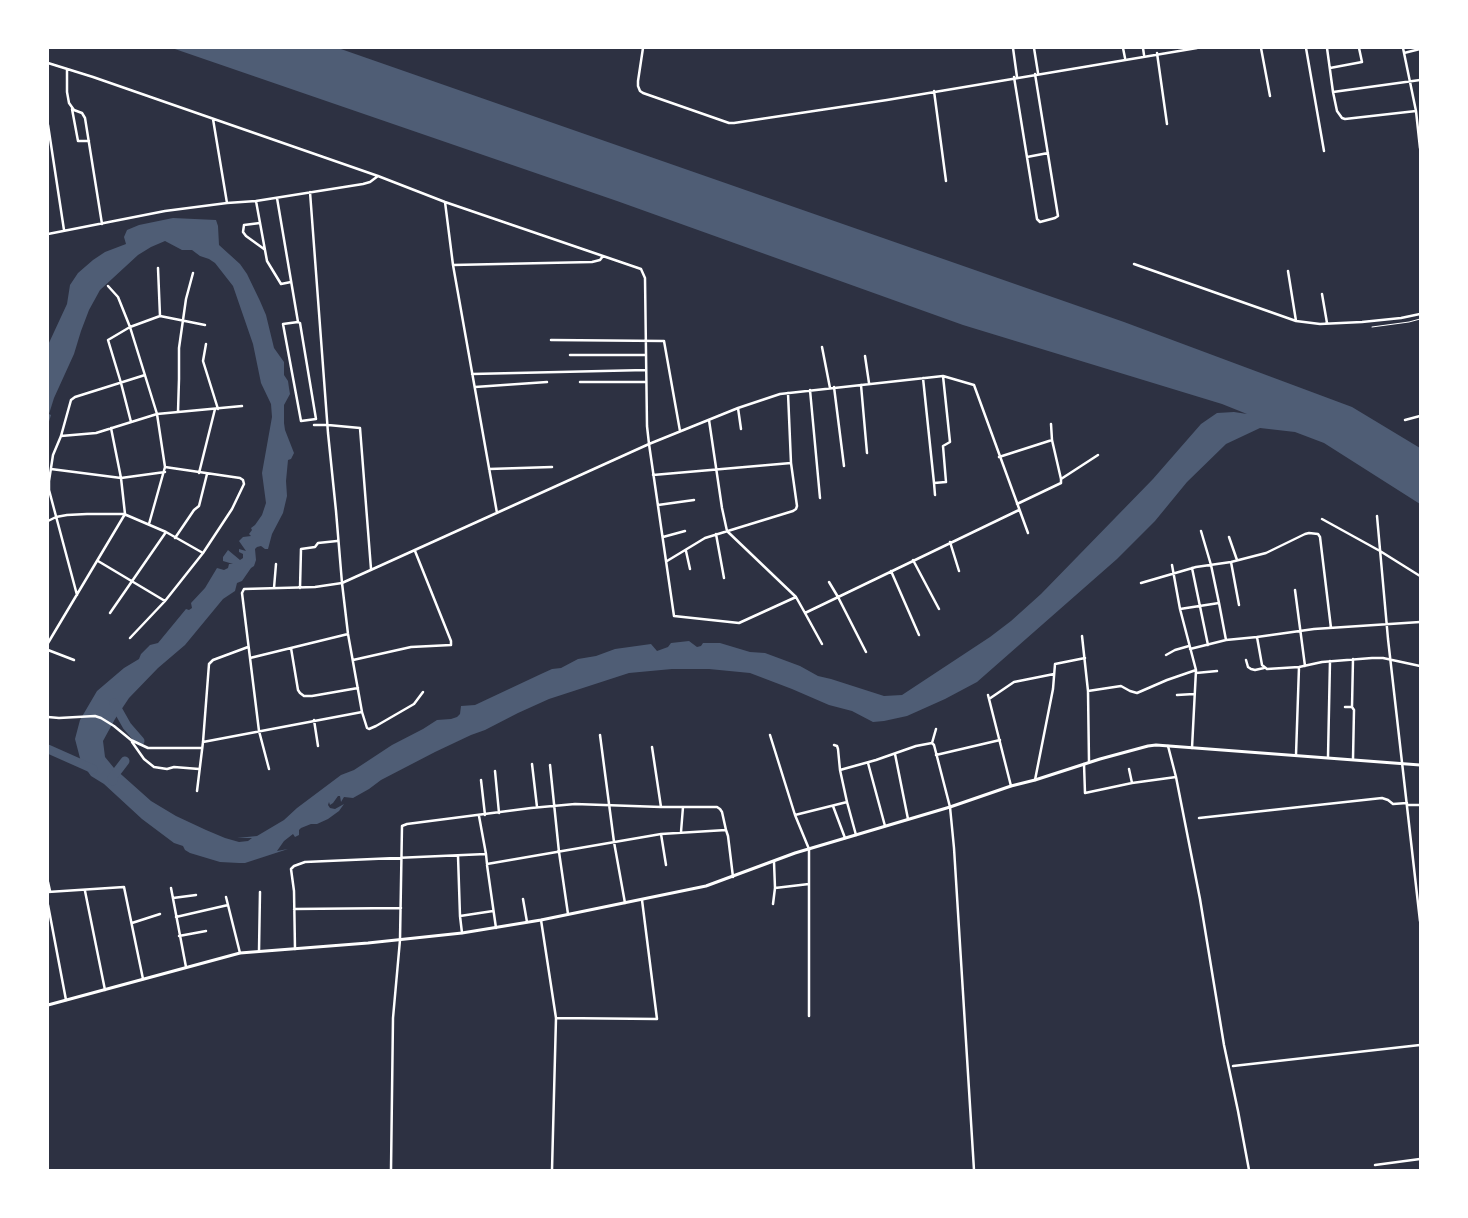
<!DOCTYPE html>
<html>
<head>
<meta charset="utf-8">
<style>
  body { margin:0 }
  #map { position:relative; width:1468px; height:1218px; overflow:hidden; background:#2d3142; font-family:"Times New Roman",serif }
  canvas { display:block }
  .frame { position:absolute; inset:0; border:49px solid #fff; pointer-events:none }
</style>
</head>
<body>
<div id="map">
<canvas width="1468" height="1218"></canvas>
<div class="frame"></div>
</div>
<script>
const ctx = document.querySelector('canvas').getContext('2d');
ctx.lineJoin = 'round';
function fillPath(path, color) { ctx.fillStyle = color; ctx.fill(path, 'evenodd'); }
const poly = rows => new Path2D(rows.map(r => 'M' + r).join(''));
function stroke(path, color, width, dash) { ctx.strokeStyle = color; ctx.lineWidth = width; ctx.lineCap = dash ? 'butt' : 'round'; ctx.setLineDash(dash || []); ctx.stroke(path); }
const water = poly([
  [172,48,338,48,1124,322,1352,407,1420,448,1420,504,1324,443,1295,432,1260,428,1226,444,1187,482,1155,521,1117,559,977,682,945,699,907,716,884,721,873,722,852,711,829,705,792,689,750,673,709,669,672,669,629,673,549,699,518,713,485,730,471,735,435,752,381,780,369,789,353,798,344,797,341,802,340,796,338,796,333,803,330,805,329,802,328,805,330,808,335,809,344,804,339,811,328,819,317,824,311,824,301,828,299,830,299,835,295,837,293,834,284,841,277,851,288,849,245,863,239,863,220,862,190,853,185,850,183,846,174,843,142,819,104,784,91,776,81,762,75,739,80,720,97,691,124,668,139,659,141,654,150,645,158,643,186,609,189,610,192,608,191,603,205,588,217,568,224,570,228,568,229,564,233,564,223,561,223,557,228,550,240,560,243,558,243,554,239,552,239,549,246,551,239,541,243,537,251,536,249,534,252,530,251,528,255,525,262,515,266,503,262,473,272,417,271,404,261,383,253,344,233,286,215,263,209,259,200,256,192,250,182,250,165,241,151,247,138,255,100,290,89,310,81,331,74,354,54,398,49,414,51,415,48,425,48,345,67,304,70,285,78,273,93,260,105,252,126,244,124,237,127,230,139,225,173,218,216,220,218,226,219,245,240,264,247,274,260,301,266,315,274,348,284,362,284,375,288,381,289,388,290,394,284,405,284,423,285,430,294,453,291,459,288,460,286,481,287,496,283,513,272,534,268,549,265,549,261,546,257,547,255,549,256,560,254,566,251,568,242,581,237,583,235,591,223,599,185,645,158,668,129,698,115,719,103,741,105,757,114,768,151,801,176,816,206,830,225,838,239,842,248,841,252,838,237,838,257,836,284,820,297,808,341,775,354,770,392,745,423,729,437,720,451,719,457,717,460,714,461,706,475,705,541,674,552,669,561,668,578,659,596,656,615,649,651,644,657,651,668,647,671,643,689,641,697,647,701,646,703,643,720,643,750,652,765,653,800,666,818,676,831,679,884,696,902,695,990,637,1011,621,1041,594,1153,479,1201,424,1217,413,1234,412,1247,414,1222,404,963,325,617,201]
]);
const river = poly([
  [114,703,127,726,140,741],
  [48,749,93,769],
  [113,781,112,778,125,761]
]);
const service = poly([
  [1372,327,1409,322,1420,319]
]);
const minor = poly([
  [643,48,638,81,638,86,640,91,643,93,729,123,734,123,887,100,1197,48],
  [1013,48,1017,77],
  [1034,48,1038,73],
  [1123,48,1125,58],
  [1143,48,1144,55],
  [1261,48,1270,96],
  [1306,48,1324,151],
  [1327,48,1333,92,1337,111,1342,118,1345,119,1416,111],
  [1403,48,1416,111,1420,148],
  [1157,53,1167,124],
  [1404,53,1420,49],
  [48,63,93,77,378,176,445,202,641,269,645,278,647,426,649,444,674,616,739,623,796,597],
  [1330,68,1362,62,1359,48],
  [67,69,67,92,69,103,74,110,82,113,85,118,102,224],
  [1014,77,1037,219,1040,222,1055,218,1058,216,1035,74],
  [934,91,946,181],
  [1333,92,1420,80],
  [72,109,78,141,89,141],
  [213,119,227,203],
  [48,125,64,230],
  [1027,157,1048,153],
  [310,192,328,433,336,511,342,583,348,634,362,712,367,728,369,729,376,726,414,704,423,692],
  [277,198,298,322,300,323,316,419,301,421,283,324,298,322],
  [256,201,267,261,281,284,291,282],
  [445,202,453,265,497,513],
  [260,223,244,225,243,232,246,236,264,249],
  [48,234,165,211,227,203,256,201,363,184,370,182,378,176],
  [1134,264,1296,321,1320,324,1362,322,1401,318,1420,314],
  [453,265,592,262,600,260,603,256],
  [1288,271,1296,321],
  [108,286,118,297,130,327,157,414,165,467,149,524],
  [1322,294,1327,323],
  [160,316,205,325],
  [551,340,664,341,680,431],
  [206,344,203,361,218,409],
  [822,347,830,388],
  [570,355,646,355],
  [865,356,869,383],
  [472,374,646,370],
  [923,378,934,483,946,482,943,446,950,442,943,376],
  [580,382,646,382],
  [861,385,867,453],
  [475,387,547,382],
  [834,387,844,466],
  [810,390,820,498],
  [738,408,741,429],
  [178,412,179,379,179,348,186,299,193,273],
  [709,420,722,508,727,531,796,597,805,613,1019,510],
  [1405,420,1420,416],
  [131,422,121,383,108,340,130,327,160,316,158,268],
  [314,425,328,425,360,428,371,569],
  [61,436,96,433,157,414,242,406],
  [999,457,1052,440],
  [51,469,121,478,165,472],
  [489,469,552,467],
  [199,473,215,409],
  [653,475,791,463],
  [1061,479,1098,455],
  [934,483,935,495],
  [1017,504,1061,483,1061,479,1052,440,1051,424],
  [658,505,694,500],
  [1377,516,1388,639,1420,921],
  [1322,519,1380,551,1420,576],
  [48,521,56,517,67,515,87,514,124,514,166,532,203,553],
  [1201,531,1211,565,1219,603],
  [716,534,724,578],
  [663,537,685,531],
  [1229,537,1237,560],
  [175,538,194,510,199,506,207,474],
  [950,542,959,571],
  [686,551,690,569],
  [913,560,939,609],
  [98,561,165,601],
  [667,561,705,538,793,511,796,509,797,506,791,463,788,393],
  [1231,562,1239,605],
  [1172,565,1180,609,1196,670,1192,748],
  [1192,568,1208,645],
  [891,571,919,635],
  [829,582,838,597,866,652],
  [1141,583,1196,567,1231,562,1266,553,1305,534,1309,533,1318,534,1320,537,1331,628],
  [274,588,276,564],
  [300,588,301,549,315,547,318,543,337,541],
  [1295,590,1305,666],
  [77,595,49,490,49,481,53,455,61,436,71,400,75,397,145,375],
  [1180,609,1219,603,1226,640],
  [110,613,166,532],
  [805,613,822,644],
  [1082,636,1088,691,1089,762],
  [1257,637,1314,629,1420,622],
  [130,638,165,601,203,553,232,509,244,484,243,480,240,478,165,467],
  [48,643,125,514,121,478,111,428],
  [291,648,298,690,300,693,304,696,312,696,358,688],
  [1190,649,1226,640,1257,637,1262,665,1267,669,1299,667,1322,662,1372,658,1383,658,1420,666],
  [48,650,74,660],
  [1166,655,1175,650,1189,646],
  [250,658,348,634],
  [353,660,411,647,451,645,451,641,415,551],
  [1246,660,1248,667,1251,669,1255,670,1264,668],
  [1196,673,1217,671],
  [1088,691,1121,686,1130,691,1137,693,1167,680,1196,670],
  [988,695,1011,786],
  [1177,695,1194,694],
  [989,699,1014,682,1054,674],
  [1345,707,1352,707,1354,710,1353,759],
  [1352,707,1353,659],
  [48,717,59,718,95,716,101,718,114,726,131,740,148,748,202,748],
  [314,720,318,746],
  [936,729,932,743,934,745,950,807,954,848,974,1170],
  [600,735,614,842,625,903],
  [770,735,795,815,809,849,809,1016],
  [132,742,144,759,154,767,167,769,174,767,199,769],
  [203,742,362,712],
  [834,745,837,746,838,749,840,770],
  [652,747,661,807],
  [895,754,908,819],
  [936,755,1000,740],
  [1296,755,1299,667],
  [1328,757,1330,661],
  [868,763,885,826],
  [532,764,537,807],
  [1084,764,1085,793,1132,783,1176,777,1168,746],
  [550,765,559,852,568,914],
  [269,769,259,731,242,593,244,589,315,587,342,583,649,444,738,408,780,394,943,376,974,385,1028,533],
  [1129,769,1132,783],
  [495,771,499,813],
  [1176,777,1200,899,1224,1045,1238,1111,1249,1170],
  [481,780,485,815],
  [1035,780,1053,689,1055,664,1085,658],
  [197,791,203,742,209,664,213,660,248,647],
  [847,802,840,770,876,760,916,746,932,743],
  [1407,805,1420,805],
  [833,806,845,838],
  [683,807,717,807,720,809,722,812,726,830],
  [795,815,847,802,856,835],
  [479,816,486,854],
  [1199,818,1382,798,1388,800,1393,804,1407,803],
  [661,834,666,865],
  [458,856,460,916,462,933],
  [487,865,496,928],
  [48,882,50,891],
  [171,888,186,967],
  [775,888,809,884],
  [85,891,105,990],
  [48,892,124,887,143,979],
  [226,897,240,953],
  [173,898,196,895],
  [523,899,527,922],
  [773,904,775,888,774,862],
  [48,905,66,1000],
  [294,909,401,908],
  [460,916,493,911],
  [176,917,228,905],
  [541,920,556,1018,552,1170],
  [132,923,160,914],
  [179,936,206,931],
  [295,949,294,891,291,869,294,866,305,862,486,854,487,864,661,834,726,830,728,836,733,877],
  [259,951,260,892],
  [556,1018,657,1019,642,900],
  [1233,1066,1420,1045],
  [1375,1165,1420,1159],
  [391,1170,393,1018,400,940,402,826,407,824,531,808,575,804,661,807,683,807,681,832]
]);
const tertiary = poly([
  [48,1005,240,953,368,943,462,933,541,920,706,886,795,853,950,807,1011,786,1035,780,1100,759,1148,746,1156,745,1420,765]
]);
fillPath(water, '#4f5d75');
stroke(river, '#4f5d75', 9);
stroke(service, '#fff', 1);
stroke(minor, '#fff', 2.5);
stroke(tertiary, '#fff', 3);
</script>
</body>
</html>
